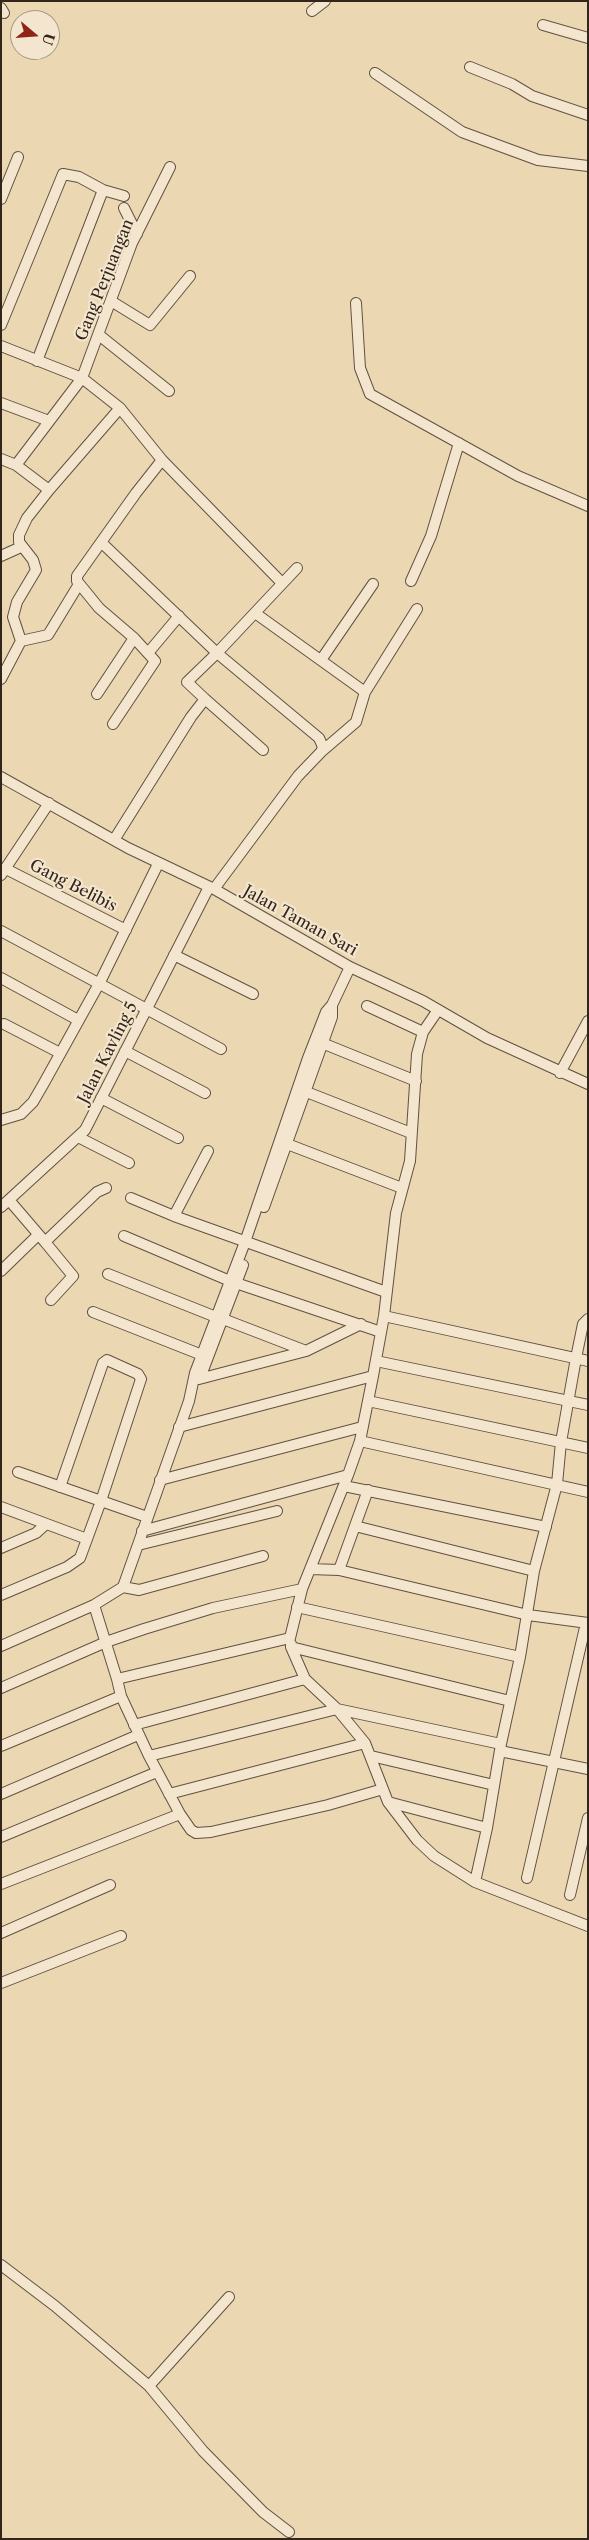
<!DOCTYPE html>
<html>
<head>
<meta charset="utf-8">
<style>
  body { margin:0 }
  #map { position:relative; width:589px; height:2540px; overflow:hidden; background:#ecd7b3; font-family:"Libre Caslon Text",serif }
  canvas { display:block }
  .frame { position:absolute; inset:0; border:2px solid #32261b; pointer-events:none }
  .north { position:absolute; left:10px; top:10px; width:50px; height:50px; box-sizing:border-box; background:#f3e5ce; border:1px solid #a69986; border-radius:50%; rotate:108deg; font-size:14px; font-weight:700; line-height:20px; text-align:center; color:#32261b }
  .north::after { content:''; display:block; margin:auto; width:18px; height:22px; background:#8f2418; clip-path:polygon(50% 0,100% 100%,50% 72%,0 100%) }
</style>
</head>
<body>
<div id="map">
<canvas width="589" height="2540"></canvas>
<div class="frame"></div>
<div class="north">U</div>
</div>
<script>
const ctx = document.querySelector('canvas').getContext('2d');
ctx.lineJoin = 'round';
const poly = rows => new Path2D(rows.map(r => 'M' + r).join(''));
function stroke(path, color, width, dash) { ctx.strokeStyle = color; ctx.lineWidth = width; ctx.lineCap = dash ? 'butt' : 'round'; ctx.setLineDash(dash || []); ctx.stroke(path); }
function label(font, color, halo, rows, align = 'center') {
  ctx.font = font + ' "Libre Caslon Text",serif'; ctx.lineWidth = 4.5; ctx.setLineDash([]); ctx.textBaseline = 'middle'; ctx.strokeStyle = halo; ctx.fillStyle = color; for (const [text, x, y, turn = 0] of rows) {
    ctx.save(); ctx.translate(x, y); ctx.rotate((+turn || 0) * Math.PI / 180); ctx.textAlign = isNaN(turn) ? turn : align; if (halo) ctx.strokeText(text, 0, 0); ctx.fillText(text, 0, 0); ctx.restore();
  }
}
const minor = poly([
  [1,8,4,13],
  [312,11,325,1],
  [543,25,588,38],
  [470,67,512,84,532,96,588,115],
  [375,73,462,132,538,160,588,166],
  [1,199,18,157],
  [124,208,137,234],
  [111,301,150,325,190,276],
  [356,303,360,368,370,394,518,476,588,506],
  [1,325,63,174,79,177,103,190,124,196],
  [99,335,169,391],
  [1,346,82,378,120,408,162,460,282,583],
  [37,361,103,190],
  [1,403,49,421],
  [1,459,16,465,49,490],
  [16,465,82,378,132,243,170,167],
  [102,543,217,653,297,568],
  [1,556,21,547],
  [411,581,431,536,459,443],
  [255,613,365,692],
  [21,641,48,635,79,584],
  [148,653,179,616],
  [321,660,373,584],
  [1,679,21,641,13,617,17,602,36,570,33,560,19,542,19,535,27,518,49,490,120,408],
  [97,694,134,638],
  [205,699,263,750],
  [113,724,155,661,134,638,99,608,77,581,77,576,136,493,162,460],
  [321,752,356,722,365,692,417,609],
  [1,777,128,848,214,889,350,967,423,1001,487,1038,588,1084],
  [114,840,191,717,205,699,187,682,217,653,319,738,323,747,321,752,298,776,214,889],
  [6,869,126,930],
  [1,875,49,803],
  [1,931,221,1049],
  [174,955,253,994],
  [1,978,78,1020],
  [367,1006,423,1032],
  [4,1024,60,1053],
  [322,1043,416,1081],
  [125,1051,205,1093],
  [560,1073,588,1021],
  [304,1091,411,1133],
  [101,1098,178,1138],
  [1,1120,21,1114,33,1102,44,1083,100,982,158,864],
  [78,1137,129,1163],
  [282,1142,402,1188],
  [131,1198,174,1216,386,1292],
  [9,1200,45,1242,97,1192,106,1188],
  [1,1207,85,1130,209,887],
  [264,1207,332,1017,332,1005],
  [174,1216,208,1151],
  [124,1236,230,1281,381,1332],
  [45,1242,73,1276,51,1300],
  [1,1271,38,1235],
  [108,1274,216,1317],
  [93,1312,202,1355],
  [384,1316,588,1361],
  [223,1319,306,1351],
  [376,1361,588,1405],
  [194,1378,199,1379,306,1351,361,1324],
  [200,1378,243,1265],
  [368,1401,588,1448],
  [179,1427,373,1376],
  [360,1441,588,1492],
  [18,1472,147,1517],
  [160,1480,362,1427],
  [344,1486,546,1527],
  [1,1507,87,1539],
  [355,1526,534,1571],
  [142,1531,348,1475,360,1441,373,1376,384,1316,396,1213,410,1161,417,1054,423,1032,438,1010],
  [138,1545,277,1511],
  [1,1548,36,1533,46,1524],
  [310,1569,339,1570,528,1615,588,1623],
  [339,1570,368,1490],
  [123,1587,139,1590,263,1556],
  [1,1595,67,1567,80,1558,101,1501,141,1379,138,1374,107,1360,103,1363,60,1487],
  [94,1605,117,1679,290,1638,302,1589,348,1475],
  [297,1607,520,1657],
  [291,1644,291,1647,510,1701],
  [1,1646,94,1605,123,1587,189,1401,195,1373,245,1242,308,1058,326,1012,332,1005,350,967],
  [291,1647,305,1679,337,1709,365,1743,388,1802,417,1840,434,1856,475,1882,588,1926],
  [117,1679,121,1696,149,1756,180,1814,191,1830,196,1833,211,1832,328,1805,383,1789],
  [1,1688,106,1642,144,1629,213,1608,302,1589],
  [134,1725,305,1679],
  [1,1746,121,1696],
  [500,1751,588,1769],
  [149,1756,337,1709,501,1744],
  [371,1756,494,1785],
  [1,1794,138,1735],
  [169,1794,365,1743],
  [388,1802,487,1828],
  [1,1837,157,1772],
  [527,1878,586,1623],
  [475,1882,487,1828,501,1744,520,1657,534,1571,557,1484,561,1442,576,1358,583,1324,588,1319],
  [1,1884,180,1814],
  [570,1895,588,1818],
  [1,1933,110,1885],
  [1,1983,121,1936],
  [1,2265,55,2306,149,2386],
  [229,2297,149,2386,203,2451,263,2512,289,2532]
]);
const streetNames = [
  ["Gang Perjuangan",105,280,-68],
  ["Gang Belibis",73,886,27],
  ["Jalan Taman Sari",300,921,29],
  ["Jalan Kavling 5",108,1053,-63]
];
stroke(minor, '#605241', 12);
stroke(minor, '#f3e5ce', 10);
label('16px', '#32261b', '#f3e5ce', streetNames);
</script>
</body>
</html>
